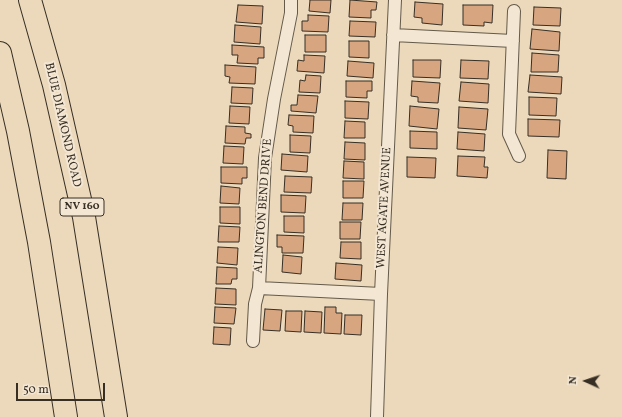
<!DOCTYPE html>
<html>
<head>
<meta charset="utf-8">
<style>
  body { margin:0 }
  #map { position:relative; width:622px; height:417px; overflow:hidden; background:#ecd9bb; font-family:Vollkorn,serif }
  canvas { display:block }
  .north { position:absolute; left:566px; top:361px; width:40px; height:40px; -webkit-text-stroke:3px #f3e6d3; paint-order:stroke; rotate:273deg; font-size:11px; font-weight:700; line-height:16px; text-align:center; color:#372f24 }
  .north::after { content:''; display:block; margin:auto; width:14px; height:18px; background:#372f24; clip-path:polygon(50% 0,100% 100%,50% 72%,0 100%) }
  .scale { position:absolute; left:16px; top:383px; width:89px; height:18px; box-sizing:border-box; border:2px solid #372f24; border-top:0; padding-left:5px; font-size:12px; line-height:14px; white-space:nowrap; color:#372f24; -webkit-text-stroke:3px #f3e6d3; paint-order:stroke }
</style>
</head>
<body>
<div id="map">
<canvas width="622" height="417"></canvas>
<div class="north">N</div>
<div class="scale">50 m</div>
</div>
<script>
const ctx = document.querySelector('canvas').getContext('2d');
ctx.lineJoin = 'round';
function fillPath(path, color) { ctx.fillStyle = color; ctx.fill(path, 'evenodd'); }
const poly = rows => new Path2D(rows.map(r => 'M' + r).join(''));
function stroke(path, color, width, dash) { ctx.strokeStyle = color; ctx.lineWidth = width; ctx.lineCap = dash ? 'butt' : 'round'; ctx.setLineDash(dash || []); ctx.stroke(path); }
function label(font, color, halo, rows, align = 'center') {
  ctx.font = font + ' Vollkorn,serif'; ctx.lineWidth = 4; ctx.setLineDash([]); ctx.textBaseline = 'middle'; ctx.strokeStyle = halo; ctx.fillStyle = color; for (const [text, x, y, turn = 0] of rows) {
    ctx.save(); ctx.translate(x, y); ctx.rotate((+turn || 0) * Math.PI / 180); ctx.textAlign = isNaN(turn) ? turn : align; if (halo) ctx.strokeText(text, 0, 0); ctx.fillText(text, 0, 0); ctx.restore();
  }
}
const building = poly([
  [310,0,331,0,330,13,309,11,310,0],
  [350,0,377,2,376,10,371,10,371,18,349,17,350,0],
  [415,2,443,4,442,25,422,23,422,18,414,17,415,2],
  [238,5,263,6,262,24,236,22,238,5],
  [463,5,493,5,492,23,484,22,484,26,463,25,463,5],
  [534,7,561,8,560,26,533,25,534,7],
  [308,15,329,16,328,32,302,31,302,21,308,21,308,15],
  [350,21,376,22,375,37,349,36,350,21],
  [235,25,261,27,260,44,234,42,235,25],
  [532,29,560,32,559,51,530,49,532,29],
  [305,35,326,35,326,52,305,52,305,35],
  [349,41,369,41,369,58,349,57,349,41],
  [232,45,264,47,264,58,258,58,258,64,237,63,238,55,232,55,232,45],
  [532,53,559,55,558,72,531,72,532,53],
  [304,55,325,56,324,73,297,71,298,60,304,61,304,55],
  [413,60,441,60,440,78,413,77,413,60],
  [461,60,489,61,488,79,460,78,461,60],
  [348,61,374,63,373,78,347,76,348,61],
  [225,65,256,67,255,84,229,83,230,77,225,76,225,65],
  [306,75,321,76,320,93,299,92,300,80,305,81,306,75],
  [530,75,562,77,561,94,528,92,530,75],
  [346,81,372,81,372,91,367,91,367,98,346,97,346,81],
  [412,81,440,83,438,103,418,102,418,97,411,96,412,81],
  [461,82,489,84,488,103,459,101,461,82],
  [232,87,253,88,252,104,231,103,232,87],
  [298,95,318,96,316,113,291,111,291,105,297,105,298,95],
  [529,97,557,98,556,116,529,115,529,97],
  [345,101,369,102,368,119,345,118,345,101],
  [230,106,250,107,249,124,229,123,230,106],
  [410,106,439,109,437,129,409,126,410,106],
  [459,107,488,109,486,130,458,128,459,107],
  [289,115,314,116,313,133,293,132,293,126,288,125,289,115],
  [528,119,560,120,559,137,528,136,528,119],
  [345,121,365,122,365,138,344,138,345,121],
  [226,126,245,127,245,133,251,134,251,138,246,138,245,144,225,143,226,126],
  [410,131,437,132,437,149,410,148,410,131],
  [458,132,485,134,484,151,457,149,458,132],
  [290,135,311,136,310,153,290,152,290,135],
  [345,142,365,143,365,160,344,159,345,142],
  [224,146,244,147,243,164,223,163,224,146],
  [548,150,567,151,566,179,547,178,548,150],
  [282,154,308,156,307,172,281,170,282,154],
  [458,156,485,157,484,167,488,167,487,178,457,176,458,156],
  [407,157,436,158,435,178,407,177,407,157],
  [344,161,364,162,364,179,343,178,344,161],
  [221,167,247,167,247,178,242,178,242,184,221,183,221,167],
  [285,176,312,177,311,193,284,192,285,176],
  [343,181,364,181,363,198,343,198,343,181],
  [221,186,240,188,239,204,220,203,221,186],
  [281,195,306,196,305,213,281,212,281,195],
  [343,203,363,203,362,220,342,220,343,203],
  [220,207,240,207,240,224,220,223,220,207],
  [284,216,304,216,304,233,284,232,284,216],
  [340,222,361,222,360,239,340,239,340,222],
  [219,226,240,227,239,242,218,242,219,226],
  [277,235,304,236,303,253,282,253,282,247,277,247,277,235],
  [341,242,361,242,361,259,340,258,341,242],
  [218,247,238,248,237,265,217,263,218,247],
  [283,255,302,257,301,274,282,272,283,255],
  [336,263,362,265,361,281,335,279,336,263],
  [217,267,237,268,237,279,232,279,231,284,216,284,217,267],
  [216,288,236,289,236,305,215,304,216,288],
  [215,307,236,308,234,324,214,323,215,307],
  [325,307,336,307,336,313,342,313,341,334,324,333,325,307],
  [265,309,282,310,280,331,263,330,265,309],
  [286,311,302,311,301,332,285,331,286,311],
  [305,311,322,312,321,333,304,332,305,311],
  [345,315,362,315,361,335,344,334,345,315],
  [214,327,231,328,230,345,213,344,214,327]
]);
const street = poly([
  [514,11,509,134,519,156],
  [393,35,513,41],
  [259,288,381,294],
  [253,341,255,304,259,288,265,158,274,99,291,13,291,0],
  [377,417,381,294,395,0]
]);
const highway = poly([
  [30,0,54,85,84,217,116,417],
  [0,53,18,131,39,242,66,417]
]);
const shields = [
  [82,207,44]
];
const shieldNames = [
  ["NV 160",82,207]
];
const streetNames = [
  ["BLUE DIAMOND ROAD",62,125,77],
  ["ALINGTON BEND DRIVE",264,206,-86],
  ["WEST AGATE AVENUE",385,208,-87]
];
fillPath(building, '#d7a580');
stroke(building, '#372f24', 1);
stroke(street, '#645a4a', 14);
stroke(highway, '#372f24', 24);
stroke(street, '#f3e6d3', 12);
stroke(highway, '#ecd9bb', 22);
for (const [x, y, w] of shields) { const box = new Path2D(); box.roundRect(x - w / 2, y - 9, w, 18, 3); ctx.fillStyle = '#f3e6d3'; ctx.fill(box); stroke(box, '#372f24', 1); }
label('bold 11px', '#372f24', null, shieldNames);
label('12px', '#372f24', '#f3e6d3', streetNames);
</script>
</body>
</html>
